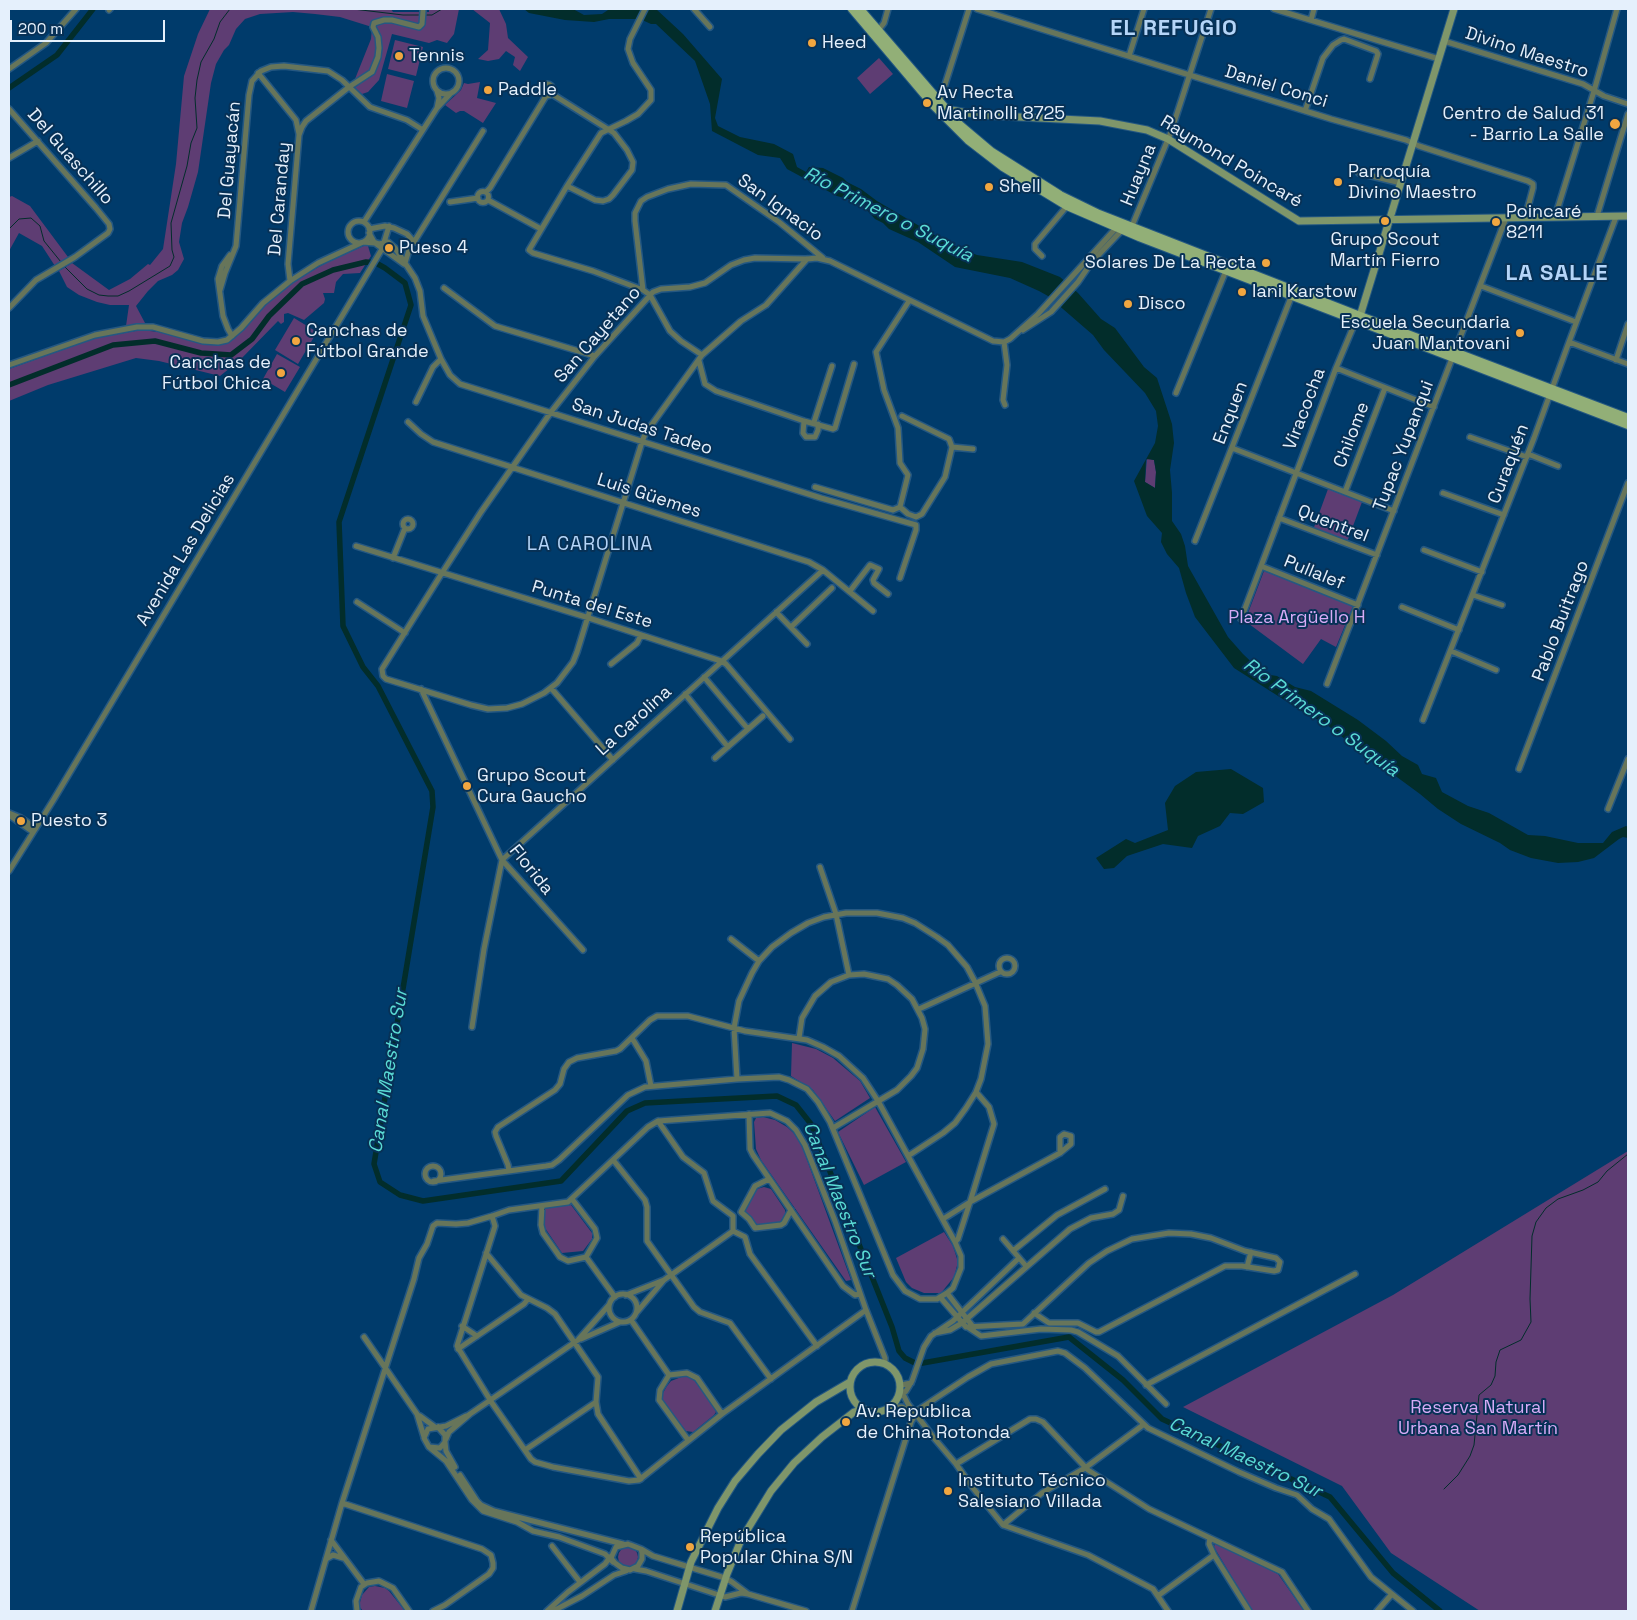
<!DOCTYPE html>
<html>
<head>
<meta charset="utf-8">
<style>
  body { margin:0 }
  #map { position:relative; width:1637px; height:1620px; overflow:hidden; background:#003b6b; font-family:"Space Grotesk",sans-serif }
  canvas { display:block }
  .frame { position:absolute; inset:0; border:10px solid #e5f0fc; pointer-events:none }
  .scale { position:absolute; left:10px; top:20px; width:155px; height:22px; box-sizing:border-box; border:2px solid #e5f0fc; border-top:0; padding-left:6px; font-size:15px; line-height:18px; white-space:nowrap; color:#e5f0fc; -webkit-text-stroke:4px #073156; paint-order:stroke }
</style>
</head>
<body>
<div id="map">
<canvas width="1637" height="1620"></canvas>
<div class="frame"></div>
<div class="scale">200 m</div>
</div>
<script>
const ctx = document.querySelector('canvas').getContext('2d');
ctx.lineJoin = 'round';
function fillPath(path, color) { ctx.fillStyle = color; ctx.fill(path, 'evenodd'); }
const poly = rows => new Path2D(rows.map(r => 'M' + r).join(''));
function stroke(path, color, width, dash) { ctx.strokeStyle = color; ctx.lineWidth = width; ctx.lineCap = dash ? 'butt' : 'round'; ctx.setLineDash(dash || []); ctx.stroke(path); }
function label(font, color, halo, rows, align = 'center') {
  ctx.font = font + ' "Space Grotesk",sans-serif'; ctx.lineWidth = 4; ctx.setLineDash([]); ctx.textBaseline = 'middle'; ctx.strokeStyle = halo; ctx.fillStyle = color; for (const [text, x, y, turn = 0] of rows) {
    ctx.save(); ctx.translate(x, y); ctx.rotate((+turn || 0) * Math.PI / 180); ctx.textAlign = isNaN(turn) ? turn : align; if (halo) ctx.strokeText(text, 0, 0); ctx.fillText(text, 0, 0); ctx.restore();
  }
}
const green = poly([
  [210,9,391,9,393,12,429,12,429,9,459,9,454,34,447,43,437,40,429,43,392,34,379,80,368,92,362,94,355,89,353,84,371,39,372,27,340,17,315,14,293,12,260,14,245,19,236,29,229,45,224,50,216,64,211,83,198,172,188,207,182,223,179,242,184,259,178,270,172,275,158,281,148,291,136,306,145,323,126,326,129,305,110,305,97,302,79,295,67,287,59,271,72,263,109,290,130,279,148,264,150,265,163,249,176,164,184,76,198,34],
  [472,9,499,9,506,24,508,38,528,57,520,71,513,65,515,57,506,51,499,59,488,61,478,59,488,50,490,23],
  [395,40,423,47,416,76,388,69],
  [879,58,893,74,870,94,857,78],
  [387,74,414,81,407,108,381,101],
  [480,82,477,98,496,103,483,123,464,111,460,111,456,113,445,105,461,90,464,83,468,84],
  [12,196,30,206,68,257,55,266,42,246,19,233,9,251,9,197],
  [366,245,368,246,371,256,360,273,343,274,336,282,334,293,323,293,325,299,324,303,304,320,288,313,284,314,284,322,281,324,278,321,240,360,220,376,159,361,136,358,48,385,9,401,9,369,95,338,141,330,159,332,201,343,225,343,238,334,260,309,278,293,299,278,333,259],
  [294,318,317,332,298,364,275,350],
  [277,354,300,367,285,392,263,379],
  [1147,458,1154,460,1156,472,1155,488,1145,482],
  [1328,489,1362,502,1347,542,1313,530],
  [1264,571,1353,606,1336,647,1321,639,1303,664,1245,621],
  [792,1043,816,1049,833,1058,860,1081,870,1098,835,1121,813,1090,791,1076],
  [875,1107,906,1162,864,1185,838,1132],
  [763,1117,775,1120,787,1127,799,1138,851,1280,846,1281,761,1160,756,1149,754,1122,756,1118],
  [1628,1151,1628,1611,1480,1611,1391,1553,1342,1486,1183,1407,1393,1295],
  [764,1187,771,1189,785,1210,785,1215,780,1222,754,1225,745,1213,745,1210,757,1189],
  [571,1205,592,1233,592,1239,583,1251,562,1253,545,1228,545,1208],
  [944,1232,953,1246,958,1262,954,1277,941,1293,924,1293,912,1288,906,1282,896,1258],
  [684,1376,690,1377,695,1381,715,1408,716,1412,714,1415,693,1432,686,1431,663,1402,663,1393,667,1386,671,1381],
  [1215,1543,1278,1574,1304,1611,1252,1611,1214,1547],
  '618 1557a10 10 0 1 1 20 0a10 10 0 1 1-20 0Z',
  [375,1586,385,1588,389,1591,405,1611,363,1611,359,1606,362,1595,369,1587]
]);
const water = poly([
  [524,9,573,9,584,15,602,14,608,10,607,9,656,9,683,34,722,79,715,118,718,126,740,137,774,144,793,154,797,167,806,172,809,167,823,168,843,178,847,182,861,189,877,201,950,244,977,255,1022,262,1060,277,1078,293,1101,319,1115,328,1144,367,1157,378,1172,424,1174,443,1170,470,1172,493,1172,521,1181,534,1185,546,1188,566,1228,637,1243,654,1264,674,1277,676,1295,687,1311,691,1358,720,1386,741,1402,756,1418,765,1422,774,1436,778,1442,792,1468,806,1489,813,1528,835,1545,836,1578,843,1603,843,1612,832,1626,826,1628,827,1628,838,1623,837,1619,839,1594,858,1578,862,1558,863,1531,858,1510,850,1500,843,1461,824,1438,809,1420,794,1386,769,1346,733,1308,715,1234,668,1195,617,1186,593,1179,568,1167,554,1161,542,1162,533,1147,516,1134,481,1155,443,1158,426,1156,411,1145,393,1104,350,1093,335,1048,296,1039,291,1010,278,955,267,918,242,889,229,883,223,875,219,863,206,852,200,837,196,787,169,780,158,758,155,712,131,710,104,695,61,656,24,651,24,640,19,609,19,594,22,565,20,529,13],
  [1146,459,1154,460,1156,472,1155,488,1145,482],
  [1231,769,1263,788,1264,802,1243,814,1230,813,1220,826,1198,836,1192,848,1163,844,1127,856,1114,868,1104,869,1096,858,1115,846,1126,839,1135,843,1168,830,1165,803,1175,786,1196,772]
]);
const stream = poly([
  [353,9,403,15,419,15],
  [426,15,432,15,442,9],
  [9,229,19,219,31,218,40,226,44,241,61,262],
  [63,265,87,289,99,295,108,296,118,296,129,291,170,266,174,257,172,250,171,223,187,166,191,143,197,128,195,98,197,80,201,62,214,39,220,22,230,9],
  [1444,1489,1458,1475,1470,1456,1474,1445,1479,1395,1491,1385,1495,1376,1496,1362,1500,1350,1521,1340,1531,1322,1530,1299,1532,1236,1536,1222,1546,1208,1558,1199,1583,1190,1598,1182,1607,1171,1628,1154]
]);
const canal = poly([
  [9,88,57,55,93,9],
  [9,385,113,345,155,341,201,353,231,355,252,339,269,316,302,284,333,270,366,262,376,263,385,268,405,283,411,305,339,522,343,626,363,667,378,686,432,791,433,807,374,1164,380,1182,400,1195,423,1201,561,1181,627,1111,645,1103,777,1096,796,1105,811,1124,892,1327,899,1351,905,1358,917,1364,1069,1337,1123,1380,1162,1419,1330,1497,1393,1573,1440,1611]
]);
const river = poly([
  [1333,724,1366,750]
]);
const street = poly([
  [694,9,710,27],
  [977,9,1331,119,1406,140,1419,146,1528,181,1533,184,1533,188,1525,218],
  [1274,9,1439,59],
  [109,10,110,9],
  [1311,20,1314,9],
  [877,32,884,23,888,9],
  [1444,41,1583,84,1604,96,1628,104],
  [1129,56,1144,9],
  '433 81a13 13 0 1 1 26 0a13 13 0 1 1-26 0Z',
  [9,69,46,43,76,9],
  [258,73,296,120,299,134],
  '541 90a6 6 0 1 1 12 0a6 6 0 1 1-12 0Z',
  [437,91,439,98,437,108,451,93],
  [552,94,614,133,627,150,633,162,632,170,613,195,609,199,603,201,595,200,567,186],
  [938,103,941,97,969,9],
  [9,109,96,208,109,224,110,229,108,233,75,257,36,280,9,308],
  [1305,111,1323,58,1333,45,1341,40,1344,39,1376,51,1378,54,1370,79],
  [9,158,38,141],
  [1359,173,1401,183],
  '477.5 197a5.5 5.5 0 1 1 11 0a5.5 5.5 0 1 1-11 0Z',
  [486,192,490,188,546,96],
  [488,200,541,229],
  [450,202,478,198],
  [1597,216,1628,114],
  [1555,217,1594,91,1617,9],
  '348 232a11 11 0 1 1 22 0a11 11 0 1 1-22 0Z',
  [364,222,437,108],
  [369,229,385,226,394,228,407,234,414,242,483,131],
  [369,233,374,242,379,244,388,242,395,248,415,278,420,291,423,316,441,359,450,375,460,384,821,498,916,525,916,530,900,578],
  [363,242,375,243,404,264],
  [230,255,222,266,218,279,223,316,228,329,232,336],
  [1042,256,1035,249,1035,244,1067,206],
  [807,259,766,305,741,321,702,355,645,434,642,442,577,652,573,662,557,683,544,693,522,704,507,708,488,709,471,705,386,679,383,676,382,669,442,573,481,512,551,412,595,356,653,292,661,289,690,287,705,283,731,265,744,260,755,258,807,259,817,258,830,261,993,341,1004,342,1010,339,1038,314,1117,227],
  [405,263,409,250],
  [290,281,288,264,299,135,302,127,306,121,349,87,372,72,378,57,379,48,378,37,373,27,374,23,384,20,392,20,419,27,422,24,423,11],
  [1481,286,1576,322],
  [444,288,495,326,595,356],
  [220,290,225,273,236,246,249,95,252,81,261,71,271,67,284,66,328,71,342,80,370,107,407,120,423,130],
  [643,290,593,271,533,253,529,250,567,186,601,133,626,121,638,114,651,100,651,90,633,63,628,49,630,39,645,9],
  [909,301,876,352,884,390,898,428,900,463,908,475,900,507,908,514,916,517,922,514,945,477,952,447],
  [1023,330,1051,312,1078,282,1091,263,1122,230,1132,226,1171,132,1211,9],
  [1004,342,1007,365,1003,400,1005,405],
  [1569,342,1628,364],
  [702,355,681,341,670,331,650,295,643,290,635,221,635,213,641,201,647,197,668,189,691,184,726,185,779,222,823,258],
  [1616,360,1628,324],
  [699,361,705,384,716,391,804,421,833,429,835,428,854,364],
  [9,365,95,335,137,327,153,327,203,341,218,342,227,340,241,328,263,303,290,281,318,263,361,243],
  [1336,368,1434,407],
  [1176,393,1227,268],
  [416,402,433,367,441,359],
  [902,416,949,439,952,447,973,449],
  [804,421,803,433,806,437,815,437,818,430,818,424],
  [408,422,421,434,433,442,809,562,823,570,873,611],
  [814,422,832,366],
  [1470,437,1527,457],
  [1232,448,1394,511],
  [1528,454,1558,466],
  [815,487,893,510,900,507],
  [1345,492,1385,388],
  [1443,493,1504,515],
  [1279,518,1377,555],
  '403 524a5 5 0 1 1 10 0a5 5 0 1 1-10 0Z',
  [1195,541,1292,295],
  [356,546,589,618,721,661,726,664,790,739],
  [1424,550,1482,572],
  [393,558,405,528],
  [1261,566,1358,605],
  [850,591,870,565,879,569,873,580,874,583,888,594],
  [1473,595,1502,605],
  [357,602,405,633],
  [1402,607,1459,630],
  [776,612,807,644],
  [1241,619,1336,368,1357,318],
  [791,627,832,588],
  [1451,651,1496,670],
  [611,664,637,643,641,635],
  [704,677,748,729],
  [1327,684,1506,218],
  [551,688,613,760],
  [421,689,502,860,583,950],
  [685,694,728,747],
  [1423,720,1534,438,1569,342,1616,217],
  [715,758,763,716],
  [1519,769,1628,483],
  [1608,809,1628,759],
  [9,813,21,818,36,828],
  [9,815,33,832],
  [820,867,836,914,849,975],
  [9,871,54,799,382,249,389,226],
  [731,939,759,961],
  '999 966a8 8 0 1 1 16 0a8 8 0 1 1-16 0Z',
  [919,1009,1000,972],
  [472,1027,484,949,502,860,823,570],
  [632,1038,646,1061,651,1086],
  [799,1038,802,1018,815,996,831,982,849,975,864,974,888,979,897,985,912,999,922,1018,925,1029,923,1049,917,1068,911,1076,897,1090,833,1128],
  [737,1079,734,1028,739,1001,752,973,759,961,772,947,791,933,808,923,824,917,846,913,877,913,903,918,915,923,937,937,948,945,967,967,975,982,985,1006,988,1044,981,1079,976,1092,966,1108,955,1123,943,1133,908,1156],
  [749,1114,750,1149,753,1155,843,1286,855,1295,860,1294],
  [658,1121,683,1157,704,1173,713,1201,733,1216,733,1231],
  [614,1161,645,1200,647,1207,647,1241,694,1307,700,1312,730,1323,771,1379],
  '425 1174a8 8 0 1 1 16 0a8 8 0 1 1-16 0Z',
  [769,1179,755,1186,741,1212,749,1219,755,1228,781,1225,784,1223,791,1210],
  [434,1181,546,1166,552,1165,559,1160,628,1095,645,1087,737,1079,779,1077,789,1080,807,1089,818,1102,830,1122,893,1275,905,1291,920,1299,937,1299,947,1293,953,1288,961,1268,961,1256,955,1242,878,1101,863,1078,839,1056,823,1047,807,1040,745,1031,688,1016,657,1016,650,1020,620,1049,616,1051,577,1058,569,1062,564,1069,560,1084,555,1090,498,1127,495,1132,496,1136,508,1165,509,1171],
  [542,1206,541,1225,543,1233,560,1257,568,1261,586,1257,597,1238,595,1229,572,1199],
  [492,1216,495,1226,457,1346,492,1403,531,1459,535,1462,553,1467,629,1481,639,1480,722,1414,866,1310],
  [943,1219,970,1202,1060,1153,1071,1144,1071,1136,1064,1134,1060,1137,1060,1153],
  [733,1231,745,1237,750,1254,817,1346],
  [1003,1239,1026,1266],
  [955,1242,958,1239,970,1202,994,1124,989,1107,976,1092],
  [1013,1251,1057,1215,1105,1189],
  [486,1253,521,1295,547,1308,555,1314,598,1377,596,1402,598,1414,641,1479],
  [586,1257,615,1297],
  [1247,1267,1251,1252],
  [664,1280,733,1231],
  [947,1293,974,1328],
  '609 1308a14 14 0 1 1 28 0a14 14 0 1 1-28 0Z',
  [626,1295,664,1280,637,1312],
  [940,1297,966,1327,1023,1324,1089,1263,1107,1251,1132,1239,1169,1233,1191,1234,1211,1238,1245,1251,1276,1258,1280,1262,1278,1270,1274,1271,1242,1266,1225,1266,1099,1332,1096,1332,1078,1323,1049,1323,1034,1313],
  [631,1320,669,1375],
  [462,1326,477,1336],
  [969,1328,981,1336,1041,1329,1071,1330,1078,1332,1118,1356,1166,1404],
  [935,1333,950,1330,962,1323,1070,1229,1091,1218,1113,1214,1119,1210,1123,1196],
  [364,1337,417,1414,424,1437],
  [581,1339,620,1322],
  [458,1349,524,1304,528,1299],
  [901,1385,911,1383],
  [1146,1385,1355,1274],
  [901,1390,908,1404,934,1438,956,1464,973,1488,1003,1525,1088,1555,1153,1589,1168,1611],
  [898,1398,906,1391,912,1381,924,1347,931,1336,953,1321,1019,1258],
  [891,1407,902,1407,915,1414],
  [420,1416,435,1427],
  [438,1427,445,1435,445,1442,440,1448,429,1447,424,1438,428,1429,446,1426,466,1416],
  [446,1439,449,1432,470,1414,578,1340,609,1305],
  [688,1440,659,1400,660,1390,669,1375,687,1373,697,1378,722,1414],
  [445,1442,446,1451,455,1467],
  [429,1447,446,1461,472,1500,483,1511,517,1522,533,1531,559,1537,605,1554,613,1562],
  [525,1450,596,1402],
  [956,1464,1030,1419,1036,1419,1043,1422,1088,1470,1149,1509,1210,1538,1209,1544,1214,1555,1159,1595],
  [460,1475,477,1501,481,1505,494,1511,623,1544],
  [342,1503,482,1549,491,1555,493,1563,493,1568,489,1574,445,1605,433,1611],
  [1003,1525,1042,1493,1085,1468,1143,1425],
  [1210,1538,1282,1572,1308,1611],
  [331,1540,364,1584],
  [628,1544,641,1549,642,1553,642,1559,638,1566,630,1570,622,1568,615,1563,611,1558,616,1547,628,1544],
  [552,1546,580,1582],
  [641,1549,653,1556,725,1578,732,1582,748,1594],
  [1214,1555,1249,1611],
  [326,1559,333,1555,343,1558],
  [635,1569,646,1571,725,1597,741,1593,748,1594,806,1611],
  [311,1611,342,1503,414,1279,419,1258,427,1244,433,1226,437,1223,456,1224,468,1223,492,1216,509,1210,568,1202,648,1127,658,1121,770,1113,787,1121,796,1130,805,1145,835,1221,866,1310,885,1358,885,1363],
  [357,1611,356,1601,361,1587,367,1583,379,1581,393,1588,409,1611],
  [547,1611,568,1592,605,1564,610,1557],
  [553,1611,582,1596,614,1575,626,1571],
  [852,1611,911,1422,918,1410,968,1377,991,1364,1058,1351,1065,1353,1085,1368,1148,1428,1239,1472,1276,1488,1297,1495,1312,1509,1329,1519,1371,1577,1413,1611],
  [1377,1611,1392,1594]
]);
const secondary = poly([
  [944,112,946,110,951,110,979,115,1100,121,1147,130,1168,139,1299,221,1628,216],
  [1360,316,1454,9],
  '850 1387a25 25 0 1 1 50 0a25 25 0 1 1-50 0Z',
  [677,1611,691,1562,718,1508,735,1481,758,1454,781,1430,816,1402,850,1382],
  [715,1611,727,1574,741,1540,771,1491,794,1463,822,1437,854,1412,864,1409]
]);
const primary = poly([
  [852,9,934,106,968,140,1003,167,1067,206,1139,237,1628,425],
  [860,9,960,125,992,152,1060,195,1099,214,1360,316,1628,418]
]);
const markers = [
  [812,43,5,"#f1a640"],
  [399,56,5,"#f1a640"],
  [488,90,5,"#f1a640"],
  [927,103,5,"#f1a640"],
  [1615,124,6,"#f1a640"],
  [1338,182,5,"#f1a640"],
  [989,187,5,"#f1a640"],
  [1385,221,5,"#f1a640"],
  [1496,222,5,"#f1a640"],
  [389,248,5,"#f1a640"],
  [1266,263,5,"#f1a640"],
  [1242,292,5,"#f1a640"],
  [1128,304,5,"#f1a640"],
  [1520,333,5,"#f1a640"],
  [296,341,5,"#f1a640"],
  [281,373,5,"#f1a640"],
  [467,786,5,"#f1a640"],
  [21,821,5,"#f1a640"],
  [846,1422,5,"#f1a640"],
  [948,1491,5,"#f1a640"],
  [690,1547,5,"#f1a640"]
];
const poiNames = [
  ["Heed",822,43],
  ["Tennis",409,56],
  ["Paddle",498,90],
  ["Av Recta",937,93],
  ["Martinolli 8725",937,114],
  ["Centro de Salud 31",1604,114,"right"],
  ["- Barrio La Salle",1604,135,"right"],
  ["Parroquía",1348,172],
  ["Divino Maestro",1348,193],
  ["Shell",999,187],
  ["Poincaré",1506,212],
  ["8211",1506,233],
  ["Grupo Scout",1385,240,"center"],
  ["Martín Fierro",1385,261,"center"],
  ["Pueso 4",399,248],
  ["Solares De La Recta",1256,263,"right"],
  ["Iani Karstow",1252,292],
  ["Disco",1138,304],
  ["Escuela Secundaria",1510,323,"right"],
  ["Juan Mantovani",1510,344,"right"],
  ["Canchas de",306,331],
  ["Fútbol Grande",306,352],
  ["Canchas de",271,363,"right"],
  ["Fútbol Chica",271,384,"right"],
  ["Grupo Scout",477,776],
  ["Cura Gaucho",477,797],
  ["Puesto 3",31,821],
  ["Av. Republica",856,1412],
  ["de China Rotonda",856,1433],
  ["Instituto Técnico",958,1481],
  ["Salesiano Villada",958,1502],
  ["República",700,1537],
  ["Popular China S/N",700,1558]
];
const streetNames = [
  ["Divino Maestro",1527,53,18],
  ["Daniel Conci",1276,87,17],
  ["Del Guaschillo",70,157,49],
  ["Del Guayacán",230,160,-85],
  ["Raymond Poincaré",1231,162,31],
  ["Huayna",1139,175,-68],
  ["Del Caranday",280,199,-85],
  ["San Ignacio",780,208,36],
  ["San Cayetano",598,335,-49],
  ["Viracocha",1305,409,-69],
  ["Enquen",1231,413,-69],
  ["San Judas Tadeo",642,427,18],
  ["Chilome",1352,435,-69],
  ["Tupac Yupanqui",1404,446,-69],
  ["Curaquén",1509,464,-69],
  ["Luis Güemes",649,496,18],
  ["Quentrel",1333,524,21],
  ["Avenida Las Delicias",186,550,-59],
  ["Pullalef",1314,573,22],
  ["Punta del Este",592,605,17],
  ["Pablo Buitrago",1561,621,-69],
  ["La Carolina",634,721,-42],
  ["Florida",531,870,51]
];
const parkNames = [
  ["Plaza Argüello H",1297,618],
  ["Reserva Natural",1478,1408],
  ["Urbana San Martín",1478,1429]
];
const waterNames = [
  ["Río Primero o Suquía",888,215,27],
  ["Río Primero o Suquía",1321,718,36],
  ["Canal Maestro Sur",389,1071,-81],
  ["Canal Maestro Sur",839,1200,68],
  ["Canal Maestro Sur",1245,1458,25]
];
const neighbourhoodNames = [
  ["LA CAROLINA",590,545]
];
const districtNames = [
  ["EL REFUGIO",1174,29],
  ["LA SALLE",1557,274]
];
fillPath(green, '#5e3d73');
fillPath(water, '#022d2b');
stroke(stream, '#022d2b', 1);
stroke(canal, '#022d2b', 5.5);
stroke(river, '#022d2b', 9);
stroke(street, '#255882', 8);
stroke(secondary, '#255882', 9);
stroke(primary, '#255882', 10);
stroke(street, '#67755a', 5);
stroke(secondary, '#7f966a', 7);
stroke(primary, '#92af77', 8);
for (const [x, y, r, color] of markers) { const dot = new Path2D(); dot.arc(x, y, r, 0, 2 * Math.PI); ctx.fillStyle = color; ctx.fill(dot); stroke(dot, '#073156', 2); }
label('18px', '#e5f0fc', '#073156', poiNames, 'left');
label('18px', '#e5f0fc', '#073156', streetNames);
label('18px', '#d7abf6', '#073156', parkNames);
label('italic 19px', '#5adbd5', '#073156', waterNames);
ctx.letterSpacing = '1px';
label('19px', '#b5d5f8', '#073156', neighbourhoodNames);
ctx.letterSpacing = '0px';
ctx.letterSpacing = '1px';
label('bold 22px', '#b5d5f8', '#073156', districtNames);
ctx.letterSpacing = '0px';
</script>
</body>
</html>
